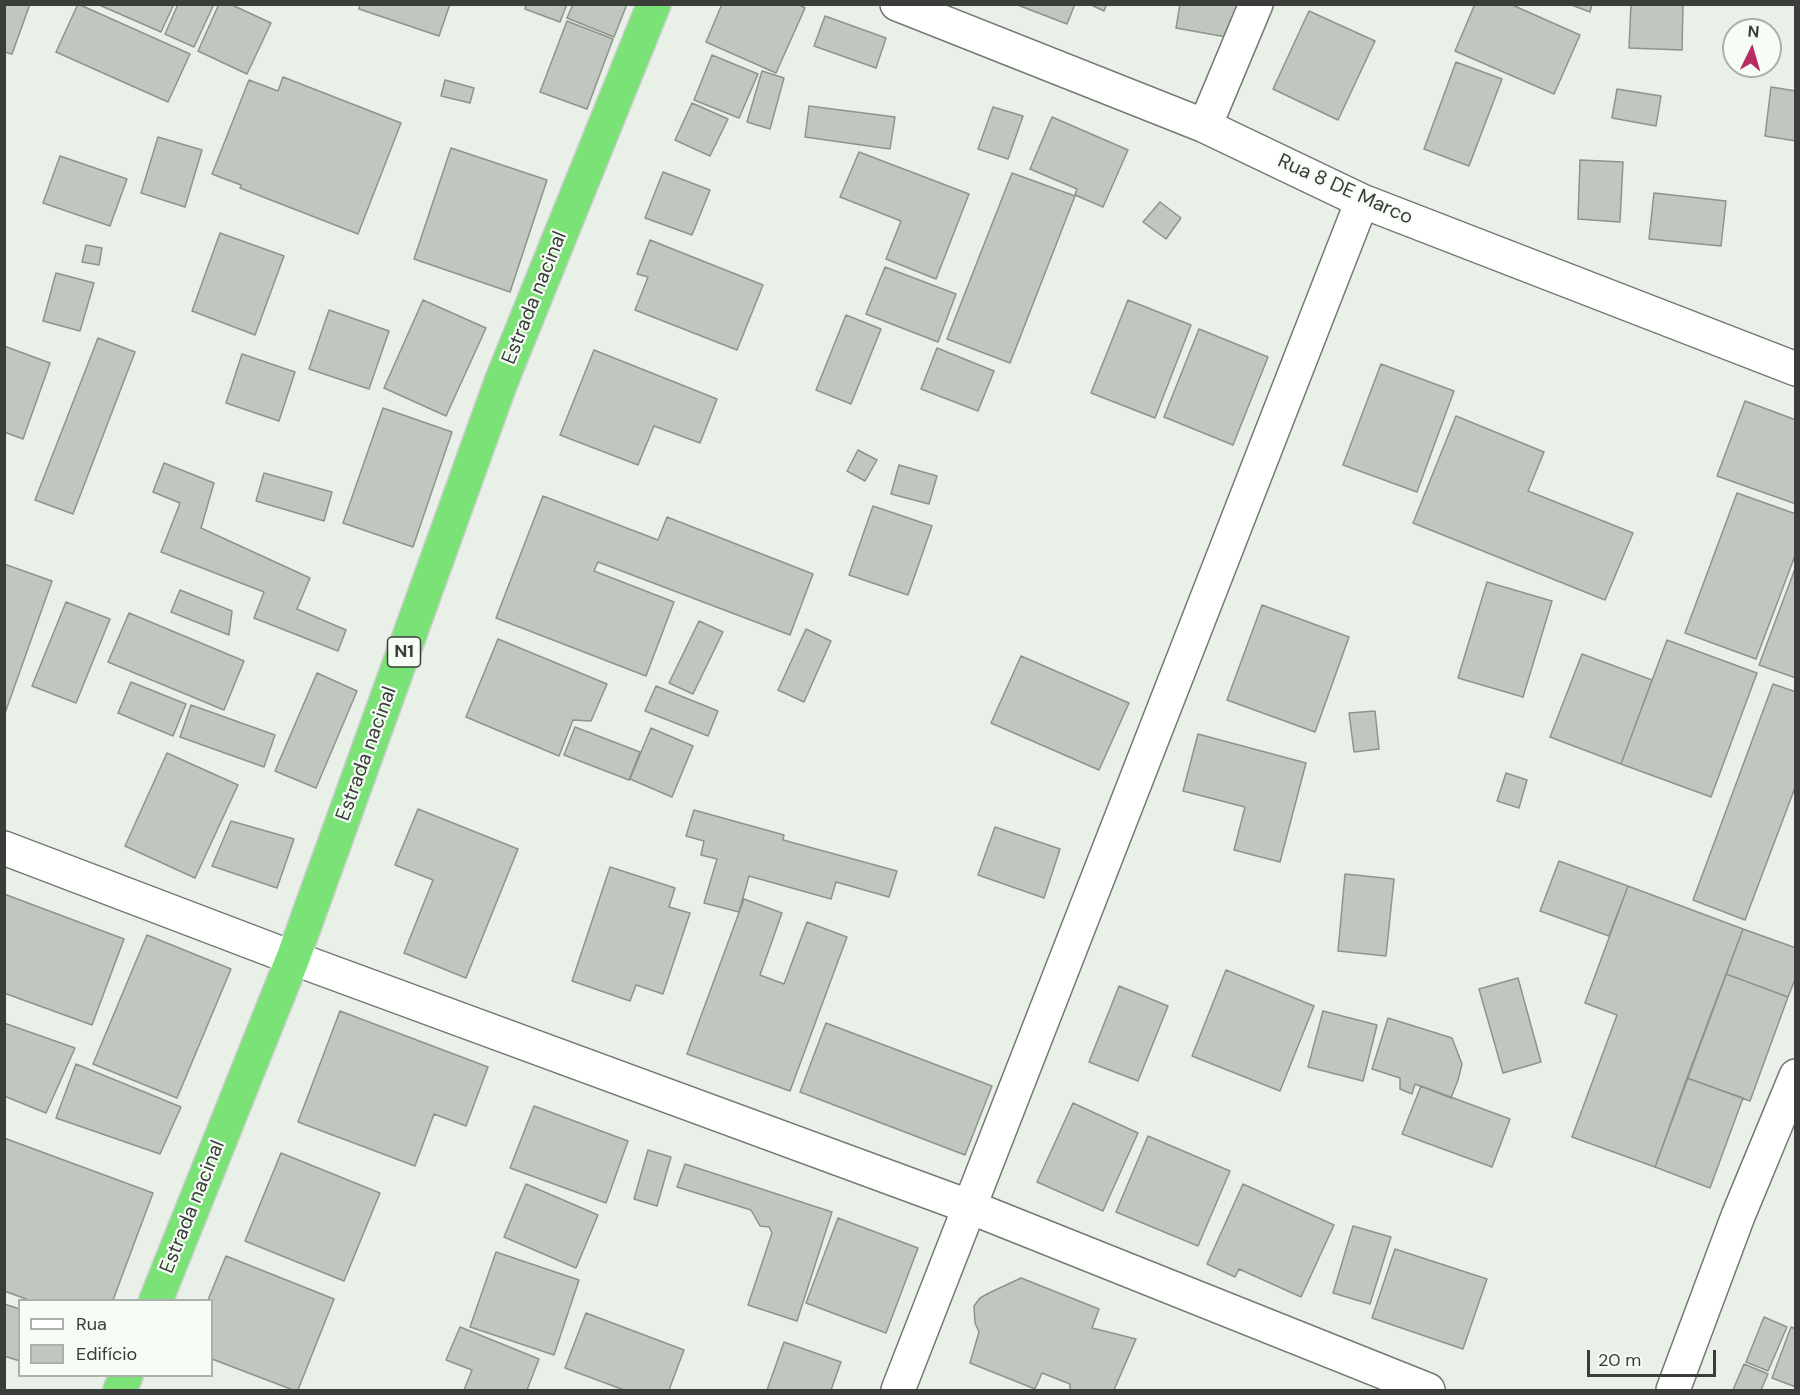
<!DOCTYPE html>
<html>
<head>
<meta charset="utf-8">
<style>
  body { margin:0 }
  #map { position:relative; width:1800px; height:1395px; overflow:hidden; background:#e8f0e7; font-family:"DM Sans",sans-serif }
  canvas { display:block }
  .frame { position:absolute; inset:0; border:6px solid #3a3d3a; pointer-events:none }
  .legend { position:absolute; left:18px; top:1299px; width:195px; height:78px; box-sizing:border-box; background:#f5fdf4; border:2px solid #aab0aa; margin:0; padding:8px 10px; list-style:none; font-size:18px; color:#3a3d3a }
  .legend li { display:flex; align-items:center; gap:12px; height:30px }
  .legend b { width:30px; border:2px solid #aab0aa }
  .north { position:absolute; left:1722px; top:18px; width:60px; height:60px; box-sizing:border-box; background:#f5fdf4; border:2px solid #aab0aa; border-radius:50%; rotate:5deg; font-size:16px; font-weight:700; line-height:24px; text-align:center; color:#3a3d3a }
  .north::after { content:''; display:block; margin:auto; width:21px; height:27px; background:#b92d63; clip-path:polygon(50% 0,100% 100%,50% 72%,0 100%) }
  .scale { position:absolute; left:1587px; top:1350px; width:129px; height:27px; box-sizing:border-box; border:3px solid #3a3d3a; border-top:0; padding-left:8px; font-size:18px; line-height:21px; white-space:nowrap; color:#3a3d3a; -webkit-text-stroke:4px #f5fdf4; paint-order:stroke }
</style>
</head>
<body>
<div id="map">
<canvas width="1800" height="1395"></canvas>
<div class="frame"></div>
<ul class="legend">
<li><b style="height:8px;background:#fff"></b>Rua</li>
<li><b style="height:16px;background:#bfc7bf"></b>Edifício</li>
</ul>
<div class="north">N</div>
<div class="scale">20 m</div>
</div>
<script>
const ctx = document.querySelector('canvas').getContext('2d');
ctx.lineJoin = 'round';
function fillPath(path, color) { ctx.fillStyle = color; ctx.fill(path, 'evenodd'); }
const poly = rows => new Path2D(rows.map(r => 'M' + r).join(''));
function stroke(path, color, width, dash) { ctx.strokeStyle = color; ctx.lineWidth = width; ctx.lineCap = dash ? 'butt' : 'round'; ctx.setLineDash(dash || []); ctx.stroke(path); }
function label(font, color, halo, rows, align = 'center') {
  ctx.font = font + ' "DM Sans",sans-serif'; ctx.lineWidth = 4.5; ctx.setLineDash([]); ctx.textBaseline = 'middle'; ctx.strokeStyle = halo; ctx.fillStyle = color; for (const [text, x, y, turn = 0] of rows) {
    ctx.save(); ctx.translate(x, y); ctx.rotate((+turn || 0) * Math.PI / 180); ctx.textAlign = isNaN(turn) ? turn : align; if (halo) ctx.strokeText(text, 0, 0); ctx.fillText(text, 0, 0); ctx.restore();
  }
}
const building = poly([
  [4,4,30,4,12,54,4,52,4,4],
  [78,4,190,54,168,102,56,52,78,4],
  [97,4,174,4,161,32,97,4],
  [178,4,214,4,194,47,165,34,178,4],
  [219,4,230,4,271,23,247,74,198,51,219,4],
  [360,4,450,4,439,36,359,9,360,4],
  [526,4,567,4,560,22,525,9,526,4],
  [573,4,627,4,614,37,567,18,573,4],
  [722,4,798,4,805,8,776,73,706,42,722,4],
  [1015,4,1075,4,1067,24,1015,4],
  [1089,4,1107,4,1104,11,1089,4],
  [1180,4,1238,4,1232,38,1176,28,1180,4],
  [1475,4,1510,4,1580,35,1554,94,1455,51,1475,4],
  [1569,4,1592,4,1590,12,1569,4],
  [1631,4,1683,4,1682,50,1629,48,1631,4],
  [1309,11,1375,41,1338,120,1273,89,1309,11],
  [825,16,886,38,876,68,814,46,825,16],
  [567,21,613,39,587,109,540,92,567,21],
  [712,55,758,74,739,118,694,100,712,55],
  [1456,62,1502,79,1469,166,1424,149,1456,62],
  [762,71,784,78,770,129,747,122,762,71],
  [283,77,401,123,358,234,240,188,241,185,212,174,249,80,278,91,283,77],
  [445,80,474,88,470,103,441,96,445,80],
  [1771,87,1796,91,1796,141,1765,136,1771,87],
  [1617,89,1661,96,1656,126,1612,118,1617,89],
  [692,103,728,119,710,156,675,140,692,103],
  [809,106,895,117,890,149,805,137,809,106],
  [993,107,1023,116,1008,159,978,149,993,107],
  [1052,117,1128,150,1103,207,1075,195,1077,189,1030,169,1052,117],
  [158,137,202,150,185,207,141,193,158,137],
  [451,148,547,180,510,292,414,259,451,148],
  [859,152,969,194,936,279,886,259,901,221,840,197,859,152],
  [60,156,127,179,110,226,43,203,60,156],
  [1580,160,1623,162,1620,222,1578,219,1580,160],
  [663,172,710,190,692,235,645,218,663,172],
  [1012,173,1075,196,1010,363,947,339,1012,173],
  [1654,193,1726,201,1721,246,1649,239,1654,193],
  [1160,202,1181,218,1166,239,1143,222,1160,202],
  [220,233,284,256,255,335,192,311,220,233],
  [650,240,763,285,737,350,635,310,648,277,637,274,650,240],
  [86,245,102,248,99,265,82,262,86,245],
  [885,267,956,294,938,342,866,314,885,267],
  [56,273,94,283,80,331,43,321,56,273],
  [423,300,486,328,446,416,384,388,423,300],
  [1128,300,1191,325,1155,418,1091,393,1128,300],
  [329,310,389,331,369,389,309,369,329,310],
  [846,315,881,329,851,404,816,390,846,315],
  [1199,329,1268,357,1233,445,1164,417,1199,329],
  [98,338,135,352,73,514,35,500,98,338],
  [4,346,50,363,23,439,4,432,4,346],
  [937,348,994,371,978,411,921,389,937,348],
  [594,350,717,399,700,443,654,426,638,465,560,435,594,350],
  [242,354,295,372,279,421,226,403,242,354],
  [1381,364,1454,391,1417,492,1343,465,1381,364],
  [1745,401,1796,420,1796,504,1717,476,1745,401],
  [383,408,452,432,413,547,343,523,383,408],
  [1456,416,1544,452,1528,491,1633,533,1605,600,1413,523,1456,416],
  [858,450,877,460,865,481,847,471,858,450],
  [164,463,214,483,201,528,310,578,297,609,346,630,338,651,254,618,264,592,161,552,180,503,153,492,164,463],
  [899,465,937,476,929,504,891,494,899,465],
  [264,473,332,492,324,521,256,501,264,473],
  [1737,493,1796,514,1796,553,1756,659,1685,633,1737,493],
  [543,496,658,540,667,517,813,574,790,635,598,562,594,571,674,602,646,676,496,618,543,496],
  [873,506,932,526,908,595,849,575,873,506],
  [4,564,52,581,4,716,4,564],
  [1796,566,1796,678,1759,665,1796,566],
  [1487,582,1552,601,1523,697,1458,678,1487,582],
  [180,590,232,611,229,635,171,612,180,590],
  [66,602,110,619,76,703,32,686,66,602],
  [1262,605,1349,637,1315,732,1227,700,1262,605],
  [129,613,244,661,224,710,108,662,129,613],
  [699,621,723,632,693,694,669,683,699,621],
  [806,629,831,641,804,702,778,690,806,629],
  [498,639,607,684,591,721,573,720,559,756,466,717,498,639],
  [1667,640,1757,673,1711,797,1621,764,1667,640],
  [1582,654,1652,680,1621,764,1550,737,1582,654],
  [1021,656,1129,703,1099,770,991,723,1021,656],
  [317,673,357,691,316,788,275,771,317,673],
  [131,682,186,704,173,736,118,713,131,682],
  [1773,684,1796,692,1796,785,1745,920,1693,900,1773,684],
  [656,686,718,711,708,736,645,711,656,686],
  [191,705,275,735,264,767,180,737,191,705],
  [1375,711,1379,749,1354,752,1349,713,1375,711],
  [575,727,640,752,629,780,564,755,575,727],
  [651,728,693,746,672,797,630,779,651,728],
  [1198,734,1306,763,1280,862,1234,850,1245,807,1183,791,1198,734],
  [167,753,238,785,195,878,125,846,167,753],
  [1506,773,1527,780,1519,808,1497,801,1506,773],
  [418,809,518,849,466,978,404,953,433,880,395,865,418,809],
  [694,810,784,835,783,840,897,871,889,897,836,882,831,899,749,876,739,912,704,903,717,859,701,855,704,841,686,836,694,810],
  [231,821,294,839,277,888,212,866,231,821],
  [995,827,1060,849,1044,898,978,875,995,827],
  [1559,861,1628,886,1609,936,1540,911,1559,861],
  [610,867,675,888,669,907,690,913,663,994,636,985,630,1001,572,981,610,867],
  [1345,874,1394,879,1386,956,1338,951,1345,874],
  [1628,886,1743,929,1655,1167,1572,1137,1617,1015,1585,1003,1628,886],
  [4,894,124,939,92,1025,4,993,4,894],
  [744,899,782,913,760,975,784,984,807,922,847,937,790,1091,687,1054,744,899],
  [1743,929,1796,948,1796,977,1788,997,1726,974,1743,929],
  [147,935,231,969,177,1098,93,1064,147,935],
  [1226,970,1314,1006,1280,1091,1192,1056,1226,970],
  [1726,974,1788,997,1750,1101,1687,1078,1726,974],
  [1518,978,1541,1062,1503,1073,1479,989,1518,978],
  [1119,986,1168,1006,1138,1081,1089,1062,1119,986],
  [340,1011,488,1067,466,1126,434,1114,415,1166,298,1122,340,1011],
  [1323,1011,1377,1025,1363,1081,1308,1067,1323,1011],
  [1388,1018,1452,1038,1462,1064,1458,1080,1451,1098,1415,1084,1412,1094,1400,1089,1400,1078,1372,1069,1388,1018],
  [4,1023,75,1048,46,1113,4,1096,4,1023],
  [826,1023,992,1086,965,1155,800,1092,826,1023],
  [76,1064,181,1107,160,1154,56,1118,76,1064],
  [1687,1078,1743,1098,1710,1188,1655,1167,1687,1078],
  [1421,1086,1510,1119,1492,1167,1402,1134,1421,1086],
  [1073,1103,1138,1133,1103,1211,1037,1182,1073,1103],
  [534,1106,628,1141,606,1203,510,1168,534,1106],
  [1148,1136,1230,1171,1198,1246,1116,1212,1148,1136],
  [4,1138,153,1193,113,1300,29,1300,4,1291,4,1138],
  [648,1150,671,1157,657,1206,634,1199,648,1150],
  [281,1153,380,1193,344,1281,245,1241,281,1153],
  [685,1164,832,1212,797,1321,748,1305,772,1233,769,1227,760,1226,751,1210,677,1187,685,1164],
  [526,1184,598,1215,576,1268,504,1237,526,1184],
  [1243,1184,1334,1225,1301,1297,1239,1269,1235,1277,1207,1264,1243,1184],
  [838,1218,918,1248,886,1333,806,1303,838,1218],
  [1353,1226,1391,1237,1370,1304,1333,1293,1353,1226],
  [1395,1249,1487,1279,1463,1349,1372,1318,1395,1249],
  [496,1252,579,1280,554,1355,470,1327,496,1252],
  [226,1256,334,1299,298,1390,293,1390,212,1359,212,1300,208,1300,226,1256],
  [1021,1278,1099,1309,1092,1328,1136,1339,1114,1390,1070,1390,1070,1384,1042,1373,1035,1389,970,1363,979,1332,975,1323,974,1306,980,1298,989,1293,1021,1278],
  [4,1304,20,1309,20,1361,4,1356,4,1304],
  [586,1313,684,1350,669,1390,624,1390,565,1368,586,1313],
  [1764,1317,1787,1327,1768,1371,1746,1362,1764,1317],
  [460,1327,539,1359,527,1390,464,1390,472,1370,446,1360,460,1327],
  [1791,1327,1796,1329,1796,1387,1772,1378,1791,1327],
  [784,1342,841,1362,831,1390,767,1390,784,1342],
  [1744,1364,1768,1374,1761,1390,1733,1390,1744,1364]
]);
const street = poly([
  [897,4,1205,126,1362,201,1796,369],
  [1205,126,1256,4],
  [898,1390,1362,201],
  [1673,1390,1738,1216,1796,1076]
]);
const secondary = poly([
  [4,848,293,958,970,1207,1428,1390]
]);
const highway = poly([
  [156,1300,293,958,501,382,654,4],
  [120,1390,126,1376]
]);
const shields = [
  [404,652,33]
];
const shieldNames = [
  ["N1",404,652]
];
const streetNames = [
  ["Rua 8 DE Marco",1345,190,24],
  ["Estrada nacinal",535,298,-68],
  ["Estrada nacinal",367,754,-70],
  ["Estrada nacinal",193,1207,-68]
];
fillPath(building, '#bfc7bf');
stroke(building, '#8d948c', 1.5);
stroke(street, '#737a72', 36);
stroke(secondary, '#737a72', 36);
stroke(highway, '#cccdcc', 36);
stroke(street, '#fff', 33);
stroke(secondary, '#fff', 33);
stroke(highway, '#7ae276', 33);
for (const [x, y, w] of shields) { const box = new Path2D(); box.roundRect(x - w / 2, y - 15, w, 30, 4.5); ctx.fillStyle = '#f5fdf4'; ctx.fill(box); stroke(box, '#3a3d3a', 1.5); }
label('bold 18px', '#3a3d3a', null, shieldNames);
label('20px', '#3a3d3a', '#f5fdf4', streetNames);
</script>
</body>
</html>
